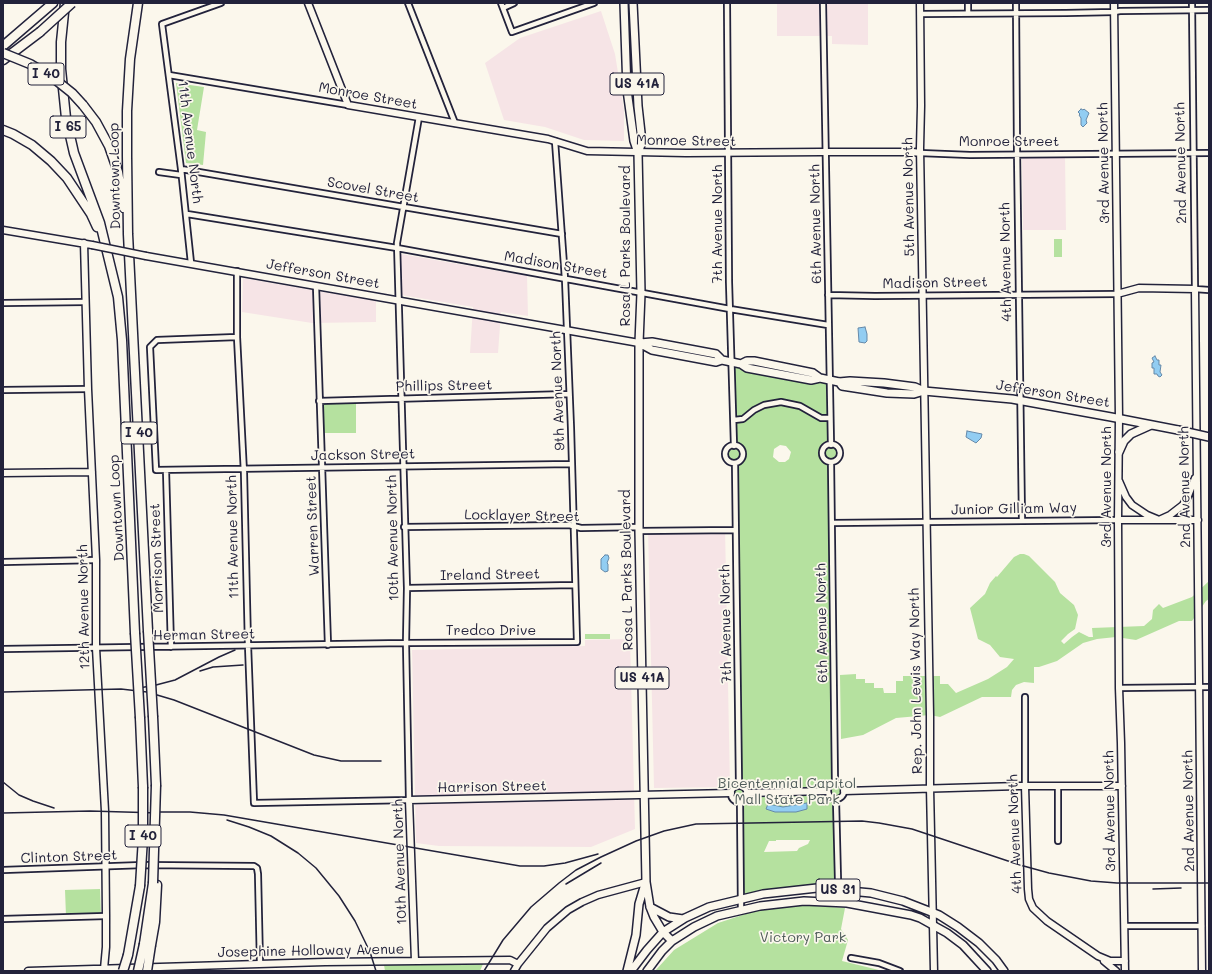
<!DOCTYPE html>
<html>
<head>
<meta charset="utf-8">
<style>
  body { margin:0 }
  #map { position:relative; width:1212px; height:974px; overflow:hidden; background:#fbf7ec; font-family:Mali,sans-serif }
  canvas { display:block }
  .frame { position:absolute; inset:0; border:4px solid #22223b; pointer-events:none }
</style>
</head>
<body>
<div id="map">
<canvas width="1212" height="974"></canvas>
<div class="frame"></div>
</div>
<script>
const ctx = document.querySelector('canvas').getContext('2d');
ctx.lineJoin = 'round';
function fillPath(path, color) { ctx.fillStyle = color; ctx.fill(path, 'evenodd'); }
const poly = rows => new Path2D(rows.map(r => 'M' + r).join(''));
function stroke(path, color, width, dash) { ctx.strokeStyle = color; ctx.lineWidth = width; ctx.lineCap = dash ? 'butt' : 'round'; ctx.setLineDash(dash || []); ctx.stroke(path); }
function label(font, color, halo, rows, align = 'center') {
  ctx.font = font + ' Mali,sans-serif'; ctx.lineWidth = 3.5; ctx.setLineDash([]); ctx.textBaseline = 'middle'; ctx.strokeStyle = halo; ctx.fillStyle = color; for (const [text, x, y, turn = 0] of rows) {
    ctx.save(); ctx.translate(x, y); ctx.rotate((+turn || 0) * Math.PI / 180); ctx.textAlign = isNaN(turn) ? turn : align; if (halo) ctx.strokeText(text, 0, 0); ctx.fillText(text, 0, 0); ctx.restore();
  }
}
const built = poly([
  [777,3,868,3,868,45,832,44,832,36,777,36],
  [601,11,615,54,624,110,624,141,584,140,545,127,504,120,485,63,520,38],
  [1022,156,1065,156,1066,230,1023,230],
  [401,254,527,276,528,316,501,312,498,353,470,353,473,307,401,295],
  [243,278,376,301,376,322,312,323,242,312],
  [725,527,730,787,654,788,648,529],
  [630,639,635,829,591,847,439,846,416,843,412,650,585,646,585,640]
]);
const green = poly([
  [176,83,204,87,197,130,206,132,203,165,186,163],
  [1054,239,1062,239,1062,257,1054,257],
  [745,361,829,380,831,444,837,447,840,454,838,459,832,462,836,783,842,786,844,791,842,797,836,800,838,890,740,898,740,802,734,800,731,794,733,788,739,785,734,463,728,461,725,455,728,448,734,446,732,362],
  [780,445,786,446,791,452,789,459,785,462,779,462,773,457,774,449],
  [776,840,810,840,808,844,799,848,797,851,764,852,769,841,776,841],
  [323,404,356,404,356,433,323,433],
  [1020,554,1024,554,1029,556,1055,582,1060,593,1074,605,1078,615,1075,629,1068,634,1061,641,1064,644,1072,637,1079,632,1089,637,1093,637,1092,628,1144,626,1152,619,1153,610,1159,604,1163,608,1192,597,1209,581,1209,599,1206,601,1192,621,1179,621,1136,640,1116,637,1097,639,1083,643,1057,661,1039,667,1034,667,1034,683,1024,682,1016,685,1012,690,1011,697,982,697,940,717,930,715,896,718,863,735,841,739,840,675,856,674,856,679,865,679,865,683,874,683,874,688,883,688,884,693,896,693,896,681,903,681,903,676,940,676,940,684,948,684,956,693,988,679,1007,667,1014,659,1000,657,990,645,978,639,970,608,985,594,990,583,996,576,997,577,1014,557],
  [585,634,610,634,610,639,585,639],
  [100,889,101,915,66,916,65,890],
  [799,905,845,908,841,929,848,940,842,961,883,971,655,971,674,950,718,923,761,909],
  [483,964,480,971,385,971,384,965]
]);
const water = poly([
  [1081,109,1083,110,1084,109,1089,113,1086,120,1087,123,1083,127,1081,125,1081,118,1079,115,1080,114,1078,112,1081,109],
  [865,327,867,334,867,341,865,343,859,342,858,328,865,327],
  [1155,356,1157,360,1159,360,1159,365,1161,365,1160,372,1162,375,1160,377,1158,376,1157,374,1154,374,1154,368,1152,368,1152,363,1154,362,1152,358,1155,356],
  [967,431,982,434,981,438,976,443,966,437,967,431],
  [605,555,608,555,609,558,607,563,608,564,608,571,605,572,601,569,601,559,605,555],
  [807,803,807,809,796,812,775,812,766,809,768,804,783,807,807,803]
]);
const street = poly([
  [408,3,455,123],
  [501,3,512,32,594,3],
  [727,3,729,282,734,446],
  [823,3,831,445],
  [968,3,968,13],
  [1016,3,1017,150,1022,521],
  [1192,3,1195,289,1209,290],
  [503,8,514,3],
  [920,14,1066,13,1114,12,1120,11,1209,10],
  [169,75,348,105],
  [920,153,970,155,1209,153],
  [181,169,562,234],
  [159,172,181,175],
  [187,214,397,248,730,309,828,325],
  [191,263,181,169,162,24,221,3],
  [237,271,237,337,244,473,248,645,254,803,409,800,406,643,407,588,397,243,419,117],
  [316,286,328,645],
  [828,295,875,296,1117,294],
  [3,303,85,302],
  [237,337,157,340,150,347,156,470,572,464],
  [3,390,88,389],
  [319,401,569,394],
  [734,420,743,419,754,410,764,405,781,402,800,406,821,418,830,418],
  '822 453a9 9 0 1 1 18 0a9 9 0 1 1-18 0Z',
  '725 454a9 9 0 1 1 18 0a9 9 0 1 1-18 0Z',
  [831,462,835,783],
  [735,463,739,785],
  [166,470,171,647],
  [832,523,1118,520],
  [404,527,569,525,581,528,639,527],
  [639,531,735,530],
  [3,562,96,560],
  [407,588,575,585],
  [3,649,406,643,577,642,571,428,565,279,555,141],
  [1119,688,1209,687],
  [1025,697,1025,786],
  '828 791a8 8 0 1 1 16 0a8 8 0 1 1-16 0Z',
  '731 794a8 8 0 1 1 16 0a8 8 0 1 1-16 0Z',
  [1058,786,1058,841],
  [836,800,838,880,837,903],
  [740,802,741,910],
  [3,870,143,865,254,866,257,868,258,874,260,964],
  [3,919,106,916],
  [1125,926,1202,926],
  [851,958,879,963,900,971]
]);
const secondary = poly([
  [308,3,348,105,548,139,587,151,686,153,821,152,913,152,920,153],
  [920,3,921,106,920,148,930,715,930,788,934,971],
  [1114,3,1119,418,1118,520,1119,688,1121,743,1125,971],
  [3,230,92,245],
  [84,243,88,389,96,560,96,648,105,811,106,916,106,947,104,969],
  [146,256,639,343],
  [1117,294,1139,288,1195,289,1202,971],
  [3,473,92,472],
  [1119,481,1126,497,1132,505,1147,515,1159,520,1170,515,1183,505,1188,496,1195,478],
  [1118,520,1198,520],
  [1025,786,1028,889,1029,899,1033,908,1047,921,1098,956,1110,961,1125,961],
  [844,791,1019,786,1122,786],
  [747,793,827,791],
  [415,961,409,800,731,793],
  [1104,961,1116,971],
  [28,971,325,962,510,960,518,964],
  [514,971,518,964,547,928,568,910,582,902,598,895,646,882]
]);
const primary = poly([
  [624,3,627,90,634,141,638,153,641,293,639,343,639,531,646,882,650,907,654,917,663,932,672,941],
  [633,3,638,106,642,142,638,153],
  [639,343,652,350,716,362,722,360,741,364,747,368,811,380,820,378],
  [640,343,652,342,716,354,722,360],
  [741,364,747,361,754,361,813,373,820,378,839,382,850,381,884,383,915,387,924,391,1012,399,1111,417,1178,430],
  [839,382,842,386,887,393,914,394,924,391],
  [1119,452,1124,441,1131,434,1151,425],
  [650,907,669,917,683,919],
  [627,971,636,935,639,904,645,884],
  [631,971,647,950,663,932,685,918,709,907,763,894,817,888,871,893,903,901,939,915,958,927,979,943,996,960,1004,971],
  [647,971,662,951,672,941,694,927,717,916,760,906,804,901,847,903,911,915,920,918,947,933,963,945,987,971]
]);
const highway = poly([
  [65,3,61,42,61,69,66,118,74,153,100,223,118,297,122,340,135,633],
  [138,3,130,59,127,111,127,156,128,234,148,631],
  [3,46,53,3],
  [3,60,40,32],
  [83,105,96,122,109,146,118,172,124,208],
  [3,130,13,134,32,145,51,161,67,178,91,214,97,227],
  [153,717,156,785],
  [140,718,143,787],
  [144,944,153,883],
  [151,945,155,922,157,885],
  [128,955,140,886]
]);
const rail = poly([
  [200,671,213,667,243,665],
  [139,688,156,685,175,680,219,657,235,650],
  [3,692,121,689,147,692,174,700,314,755,341,761,381,761],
  [3,782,19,795,33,801,54,808],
  [154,812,190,812,224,815,520,866,544,866,565,863,598,854],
  [3,813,90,811,159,813],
  [227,820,249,827,271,836,298,853,316,868,339,896,355,921,370,952,376,971],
  [566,884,601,863],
  [1153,889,1181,888],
  [484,971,503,940,531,907,559,883,576,870,601,857,636,841,664,831,696,824,862,821,879,823,912,829,1020,865,1049,873,1091,881,1117,883,1209,883]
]);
const secondaryBridge = poly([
  [92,245,146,256]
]);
const primaryBridge = poly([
  [1178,430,1209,437]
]);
const highwayBridge = poly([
  [40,32,72,3],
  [3,53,30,64,52,77,72,93,83,105],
  [148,631,153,717],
  [135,633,140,718],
  [153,883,156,785],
  [140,886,143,838,143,787],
  [123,971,128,955],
  [138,971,144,944],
  [147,971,151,945]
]);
const shields = [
  [46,74,36],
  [637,84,54],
  [68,127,36],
  [139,433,36],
  [642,678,54],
  [143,836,36],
  [838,890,44]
];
const shieldNames = [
  ["I 40",46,74],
  ["US 41A",637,84],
  ["I 65",68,127],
  ["I 40",139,433],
  ["US 41A",642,678],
  ["I 40",143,836],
  ["US 31",838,890]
];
const streetNames = [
  ["Monroe Street",368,96,10],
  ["Monroe Street",686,141,1],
  ["11th Avenue North",190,142,83],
  ["Monroe Street",1009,142],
  ["3rd Avenue North",1104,163,-91],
  ["2nd Avenue North",1181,163,-91],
  ["Downtown Loop",115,176,-91],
  ["Scovel Street",373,190,10],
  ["5th Avenue North",909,197,-91],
  ["7th Avenue North",718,224,-90],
  ["6th Avenue North",816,224,-91],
  ["Rosa L Parks Boulevard",626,246,-90],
  ["4th Avenue North",1006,262,-91],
  ["Madison Street",556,265,10],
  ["Jefferson Street",323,274,10],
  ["Madison Street",935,283,-1],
  ["Phillips Street",444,386,-1],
  ["9th Avenue North",558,391,-92],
  ["Jefferson Street",1053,394,9],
  ["Jackson Street",363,455,-1],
  ["3rd Avenue North",1107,487,-90],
  ["2nd Avenue North",1185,487,-91],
  ["Downtown Loop",117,508,-93],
  ["Junior Gilliam Way",1014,509,-1],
  ["Locklayer Street",522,516,1],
  ["Warren Street",313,526,-92],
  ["11th Avenue North",233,537,-91],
  ["10th Avenue North",393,538,-91],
  ["Morrison Street",157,558,-92],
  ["Rosa L Parks Boulevard",627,570,-91],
  ["Ireland Street",490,575,-1],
  ["12th Avenue North",84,607,-91],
  ["6th Avenue North",822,623,-91],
  ["7th Avenue North",726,624,-91],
  ["Tredco Drive",491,631],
  ["Herman Street",204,635,-1],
  ["Rep. John Lewis Way North",916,681,-91],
  ["Harrison Street",492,787,-1],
  ["3rd Avenue North",1110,811,-91],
  ["2nd Avenue North",1189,811,-91],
  ["4th Avenue North",1015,834,-92],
  ["Clinton Street",69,857,-2],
  ["10th Avenue North",400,862,-92],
  ["Josephine Holloway Avenue",311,951,-1]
];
const parkNames = [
  ["Bicentennial Capitol",787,784],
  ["Mall State Park",787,800],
  ["Victory Park",803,938]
];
fillPath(built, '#f6e4e6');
fillPath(green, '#b5e19f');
fillPath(water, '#92cdf2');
stroke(water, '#6589a9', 1);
stroke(street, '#22223b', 8);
stroke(secondary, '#22223b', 9);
stroke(primary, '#22223b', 10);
stroke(highway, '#22223b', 11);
stroke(street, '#fbf7ec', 4.5);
stroke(secondary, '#fbf7ec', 6);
stroke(primary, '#fbf7ec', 7);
stroke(highway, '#fbf7ec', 8);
stroke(rail, '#22223b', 1.5);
stroke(secondaryBridge, '#22223b', 9, []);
stroke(primaryBridge, '#22223b', 10, []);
stroke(highwayBridge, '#22223b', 11, []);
stroke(secondaryBridge, '#fbf7ec', 6);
stroke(primaryBridge, '#fbf7ec', 7);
stroke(highwayBridge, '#fbf7ec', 8);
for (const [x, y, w] of shields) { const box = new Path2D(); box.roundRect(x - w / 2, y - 11, w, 22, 3); ctx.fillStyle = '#fbf7ec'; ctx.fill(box); stroke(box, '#22223b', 1); }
label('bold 13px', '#22223b', null, shieldNames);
label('14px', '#22223b', '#fbf7ec', streetNames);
label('14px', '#4e5b59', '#fbf7ec', parkNames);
</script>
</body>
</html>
